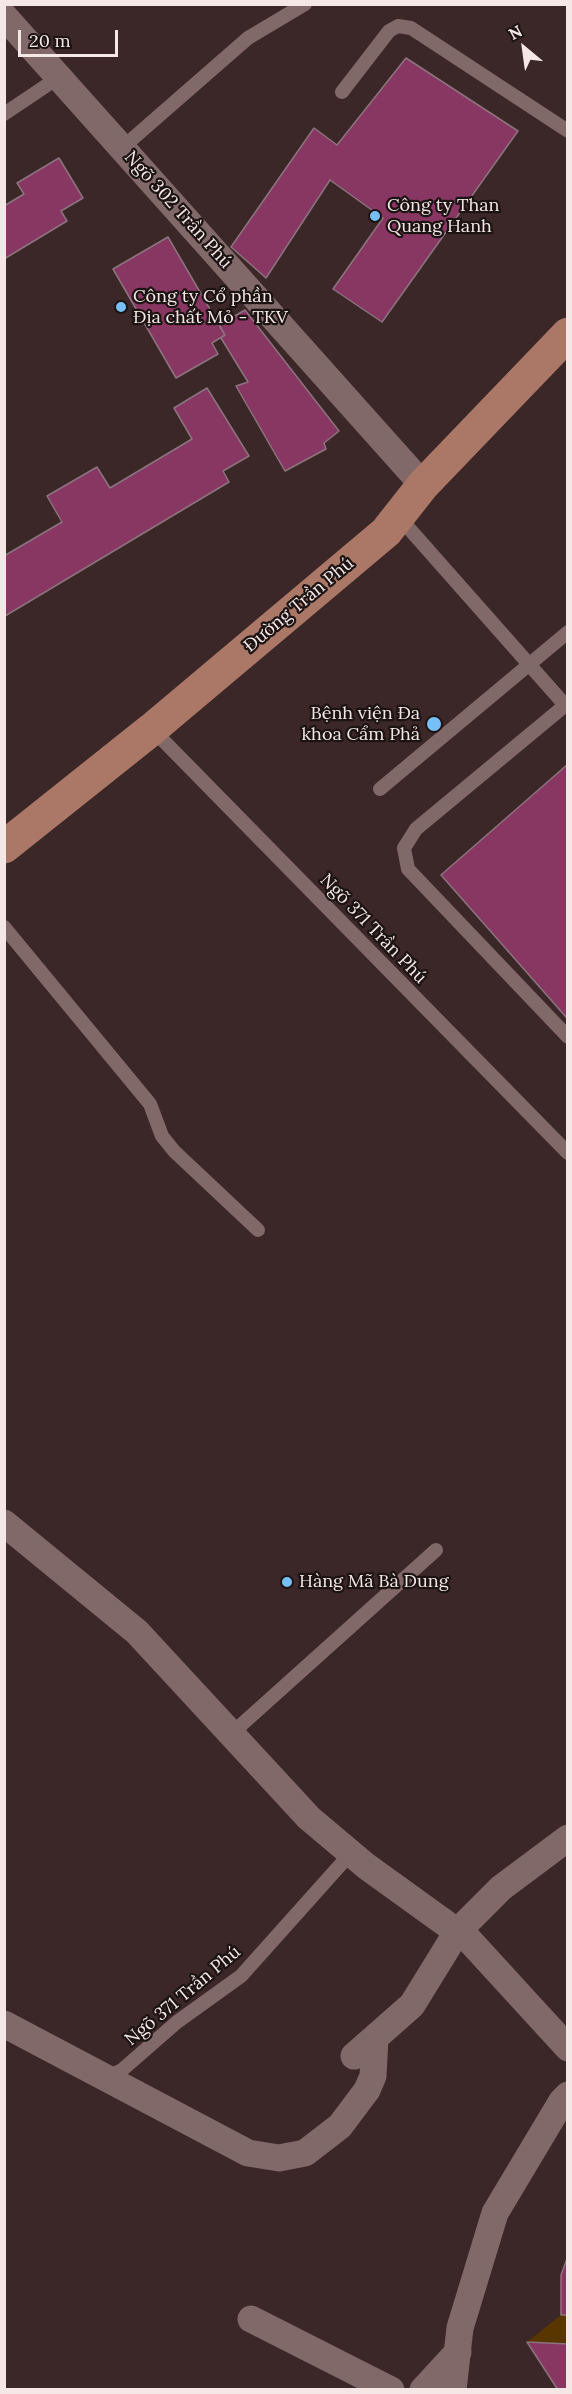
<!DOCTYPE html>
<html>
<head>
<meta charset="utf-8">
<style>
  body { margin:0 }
  #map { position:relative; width:572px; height:2394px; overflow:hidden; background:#3c2728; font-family:Lora,serif }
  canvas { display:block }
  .frame { position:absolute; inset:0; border:6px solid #f6e7e7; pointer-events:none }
  .north { position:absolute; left:494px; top:18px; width:60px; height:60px; -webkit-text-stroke:4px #1c1313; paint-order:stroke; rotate:331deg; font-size:16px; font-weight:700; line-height:24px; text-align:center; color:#f6e7e7 }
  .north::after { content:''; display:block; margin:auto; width:21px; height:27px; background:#f6e7e7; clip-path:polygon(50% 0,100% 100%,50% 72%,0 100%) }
  .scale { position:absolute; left:18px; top:30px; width:100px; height:27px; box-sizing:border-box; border:3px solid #f6e7e7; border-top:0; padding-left:8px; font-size:18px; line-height:21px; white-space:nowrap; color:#f6e7e7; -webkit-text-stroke:4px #1c1313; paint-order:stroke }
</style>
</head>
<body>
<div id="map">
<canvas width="572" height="2394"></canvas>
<div class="frame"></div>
<div class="north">N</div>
<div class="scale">20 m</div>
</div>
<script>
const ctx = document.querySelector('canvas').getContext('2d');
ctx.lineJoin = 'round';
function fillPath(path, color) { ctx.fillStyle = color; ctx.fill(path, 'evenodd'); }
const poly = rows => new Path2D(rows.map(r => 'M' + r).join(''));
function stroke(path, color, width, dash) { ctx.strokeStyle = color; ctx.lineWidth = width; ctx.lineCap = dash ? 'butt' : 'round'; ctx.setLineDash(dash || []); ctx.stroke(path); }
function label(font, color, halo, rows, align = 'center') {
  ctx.font = font + ' Lora,serif'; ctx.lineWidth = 4.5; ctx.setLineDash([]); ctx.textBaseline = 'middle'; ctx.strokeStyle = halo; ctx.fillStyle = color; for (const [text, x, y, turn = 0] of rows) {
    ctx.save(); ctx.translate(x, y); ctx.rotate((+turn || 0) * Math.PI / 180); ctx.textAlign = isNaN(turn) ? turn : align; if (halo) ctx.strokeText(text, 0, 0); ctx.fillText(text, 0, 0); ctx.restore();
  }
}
const green = poly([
  [567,2256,567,2389,558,2389,527,2342,561,2315,561,2275]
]);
const building = poly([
  [406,58,518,131,382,322,333,289,383,218,330,180,266,278,231,247,314,128,337,145,406,58],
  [59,158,83,198,61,211,67,221,4,259,4,206,24,194,17,183,59,158],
  [168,237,225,335,212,343,218,354,176,378,113,269,168,237],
  [245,310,339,431,324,443,326,449,285,471,236,386,248,382,221,338,225,335,219,325,245,310],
  [207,388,249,456,223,471,229,482,5,616,4,556,62,522,47,496,97,467,110,488,192,439,174,408,207,388],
  [568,764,568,1015,566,1017,441,875,568,764],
  [568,2256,568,2315,561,2315,561,2275,568,2256],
  [527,2342,568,2344,568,2390,558,2390,527,2342]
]);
const service = poly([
  [342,92,389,31,398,26,411,28,568,131],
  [4,114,59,77],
  [122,148,248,38,305,4],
  [398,516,565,705],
  [568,703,416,829,404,848,408,869,568,1037],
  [152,729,568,1153],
  [380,789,568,632],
  [4,927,150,1104,162,1136,174,1151,258,1230],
  [230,1735,436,1550],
  [106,2078,122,2070,177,2022,241,1976,351,1853]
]);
const minor = poly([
  [4,16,423,485],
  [4,1523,137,1632,309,1818,366,1866,470,1941,568,2048],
  [4,2024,248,2153,279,2158,305,2153,340,2126,367,2090,373,2076,375,2038],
  [354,2056,412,2005,457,1932,501,1888,568,1838],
  [251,2319,391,2390],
  [423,2390,458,2352],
  [453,2390,460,2328,495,2213,562,2101,568,2095]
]);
const primary = poly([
  [4,847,152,729,386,532,423,485,568,334]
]);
const markers = [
  [375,216,6,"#76c0f7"],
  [121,307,6,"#76c0f7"],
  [434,724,8,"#76c0f7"],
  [287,1582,6,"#76c0f7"]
];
const poiNames = [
  ["Công ty Than",387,206],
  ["Quang Hanh",387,227],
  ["Công ty Cổ phần",133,297],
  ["Địa chất Mỏ - TKV",133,318],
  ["Bệnh viện Đa",420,714,"right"],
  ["khoa Cẩm Phả",420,735,"right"],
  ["Hàng Mã Bà Dung",299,1582]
];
const streetNames = [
  ["Ngõ 302 Trần Phú",178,210,48],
  ["Đường Trần Phú",299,605,-40],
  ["Ngõ 371 Trần Phú",373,929,46],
  ["Ngõ 371 Trần Phú",183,1996,-40]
];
fillPath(green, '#593600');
fillPath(building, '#883662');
stroke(building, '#8b747e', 1.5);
stroke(service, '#826969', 14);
stroke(minor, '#826969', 27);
stroke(primary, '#ab7867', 33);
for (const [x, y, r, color] of markers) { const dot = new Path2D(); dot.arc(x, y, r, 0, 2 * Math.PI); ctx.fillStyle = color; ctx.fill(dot); stroke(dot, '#1c1313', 2); }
label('18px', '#f6e7e7', '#1c1313', poiNames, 'left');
label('18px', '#f6e7e7', '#1c1313', streetNames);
</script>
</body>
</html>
